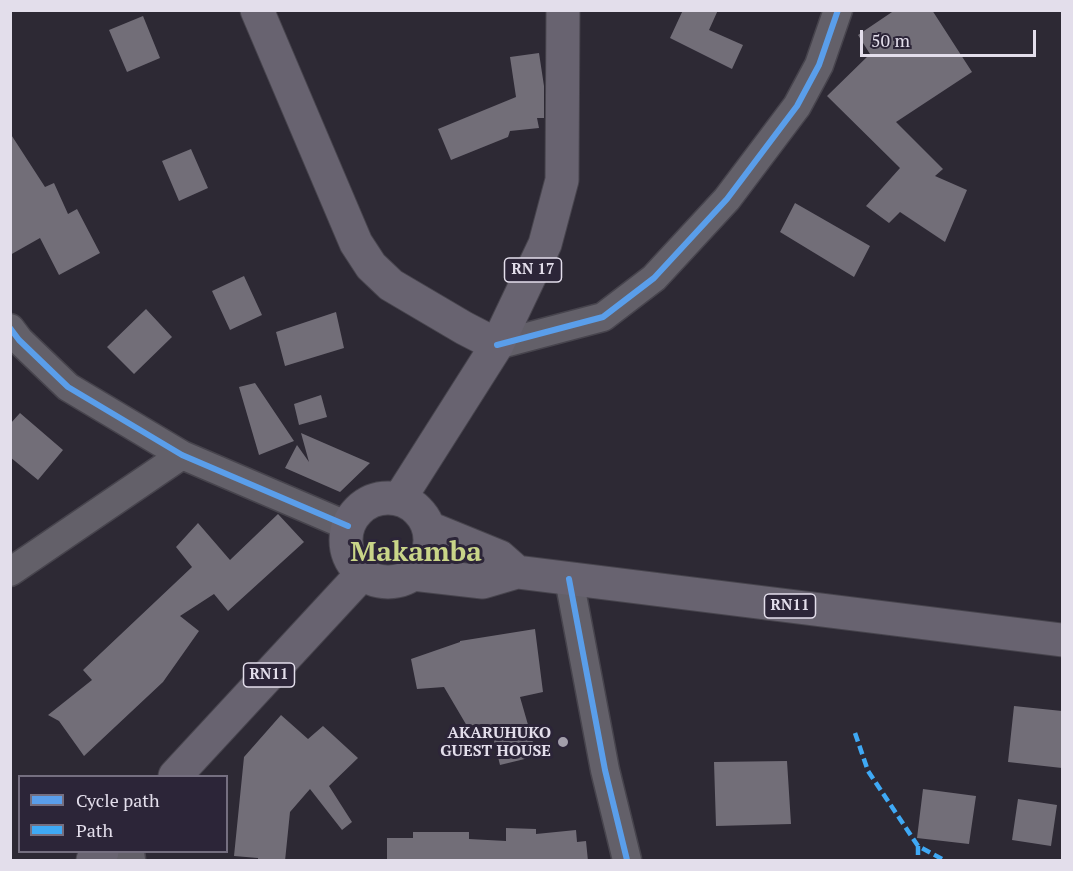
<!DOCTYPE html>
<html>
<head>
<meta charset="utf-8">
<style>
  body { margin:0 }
  #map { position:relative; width:1073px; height:871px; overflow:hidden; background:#2d2934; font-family:"PT Serif",serif }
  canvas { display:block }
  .frame { position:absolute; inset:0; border:12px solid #e3deeb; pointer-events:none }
  .legend { position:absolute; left:18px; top:775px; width:210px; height:78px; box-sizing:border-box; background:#2c2538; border:2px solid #756f80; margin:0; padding:8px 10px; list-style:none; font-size:18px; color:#e3deeb }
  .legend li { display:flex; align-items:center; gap:12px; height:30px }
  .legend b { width:30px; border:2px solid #756f80 }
  .scale { position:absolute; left:860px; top:30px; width:176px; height:27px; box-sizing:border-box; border:3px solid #e3deeb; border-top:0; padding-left:8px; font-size:18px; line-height:21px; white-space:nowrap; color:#e3deeb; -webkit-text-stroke:4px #2c2538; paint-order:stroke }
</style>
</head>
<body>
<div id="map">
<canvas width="1073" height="871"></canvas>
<div class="frame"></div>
<ul class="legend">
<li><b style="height:8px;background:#5a9eea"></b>Cycle path</li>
<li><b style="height:8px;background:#3fa9f5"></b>Path</li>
</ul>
<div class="scale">50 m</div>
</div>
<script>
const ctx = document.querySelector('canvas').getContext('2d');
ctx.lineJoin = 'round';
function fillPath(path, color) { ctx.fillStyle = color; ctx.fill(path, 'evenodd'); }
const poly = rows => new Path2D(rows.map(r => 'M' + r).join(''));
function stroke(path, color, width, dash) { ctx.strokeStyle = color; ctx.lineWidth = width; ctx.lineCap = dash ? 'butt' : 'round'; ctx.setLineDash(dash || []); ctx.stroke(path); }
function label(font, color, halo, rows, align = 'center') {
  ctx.font = font + ' "PT Serif",serif'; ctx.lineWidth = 6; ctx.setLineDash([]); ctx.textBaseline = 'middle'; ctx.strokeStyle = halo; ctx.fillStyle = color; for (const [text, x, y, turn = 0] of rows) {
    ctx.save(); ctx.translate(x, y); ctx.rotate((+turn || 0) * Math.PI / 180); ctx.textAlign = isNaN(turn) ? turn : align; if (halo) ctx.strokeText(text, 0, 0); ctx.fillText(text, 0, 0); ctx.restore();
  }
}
const building = poly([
  [683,10,718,10,709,30,743,45,732,69,670,38],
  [895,10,932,10,972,72,896,122,943,169,935,176,967,190,945,242,900,212,889,223,866,206,900,168,827,96,870,54,858,35],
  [143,16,160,58,127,72,109,30],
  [539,53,544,86,544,118,537,118,539,128,510,131,508,137,451,160,438,129,516,97,510,57],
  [10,133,45,187,54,183,68,214,77,209,100,253,59,275,40,238,10,255],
  [191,149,208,188,179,201,162,161],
  [795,203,870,246,854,277,780,232],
  [244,276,262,315,230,330,212,291],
  [146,309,172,337,134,374,107,347],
  [336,312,344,348,285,366,276,332],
  [255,383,294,441,259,455,239,387],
  [321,395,327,417,299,425,294,404],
  [20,413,63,450,38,480,10,457,10,424],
  [301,433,370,463,340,492,285,468,297,445,309,462],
  [278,514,304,542,228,611,214,594,180,616,199,631,163,682,84,756,59,721,48,715,92,680,83,670,192,567,176,547,198,523,230,560],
  [535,629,543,692,520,697,537,756,500,765,493,737,485,737,482,724,467,726,444,687,417,689,411,659,460,642,460,641],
  [1014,706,1062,711,1062,768,1008,762],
  [281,715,308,739,323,726,358,758,329,786,352,822,342,830,310,789,290,812,285,861,258,861,258,858,234,856,244,757],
  [787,761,791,824,716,826,714,762],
  [923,789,976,796,969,844,917,838],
  [1018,799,1057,805,1051,846,1012,840],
  [506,828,536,829,536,834,576,830,577,842,586,841,588,861,387,861,387,838,413,838,413,832,469,832,469,839,506,841]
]);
const minor = poly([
  [10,328,19,340,68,387,182,455,348,526],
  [497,345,603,317,654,278,727,199,797,106,819,65,838,10],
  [10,572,182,455],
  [569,579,605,770,627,860],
  [130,852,131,860]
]);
const major = poly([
  [257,10,356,243,371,266,391,285,464,328,497,345],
  '346 540a42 42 0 1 1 84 0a42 42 0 1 1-84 0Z',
  [400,498,497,345,545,244,562,180,563,10],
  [429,528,500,557,517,572],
  [413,574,483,582,517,572,1062,640],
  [175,776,362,574],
  [93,860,102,852]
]);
const quiet = poly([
  [855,733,868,771,918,846,944,860],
  [918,846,918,860]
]);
const cycleway = poly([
  [10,328,19,340,68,387,182,455,348,526],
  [497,345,603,317,654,278,727,199,797,106,819,65,838,10],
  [569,579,605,770,627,860]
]);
const markers = [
  [563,742,6,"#a39fab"]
];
const shields = [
  [533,270,57],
  [790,606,51],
  [269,675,51]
];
const shieldNames = [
  ["RN 17",533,270],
  ["RN11",790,606],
  ["RN11",269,675]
];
const poiNames = [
  ["AKARUHUKO",551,733],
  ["GUEST HOUSE",551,751]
];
const townNames = [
  ["Makamba",416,553]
];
fillPath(building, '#726e78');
stroke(minor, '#47444d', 31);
stroke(major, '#47444d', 35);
stroke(minor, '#636069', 28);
stroke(major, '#686370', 33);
stroke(quiet, '#3fa9f5', 4.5, [9, 4.5]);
stroke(cycleway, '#5a9eea', 6);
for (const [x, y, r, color] of markers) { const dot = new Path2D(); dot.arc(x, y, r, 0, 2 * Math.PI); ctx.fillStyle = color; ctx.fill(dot); stroke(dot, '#2c2538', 2); }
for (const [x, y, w] of shields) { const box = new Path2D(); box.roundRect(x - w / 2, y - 12, w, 24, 4.5); ctx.fillStyle = '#2c2538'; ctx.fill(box); stroke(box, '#e3deeb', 1.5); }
label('bold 15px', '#e3deeb', null, shieldNames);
label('bold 16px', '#e3deeb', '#2c2538', poiNames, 'right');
label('bold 28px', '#c9d588', '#2c2538', townNames);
</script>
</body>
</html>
